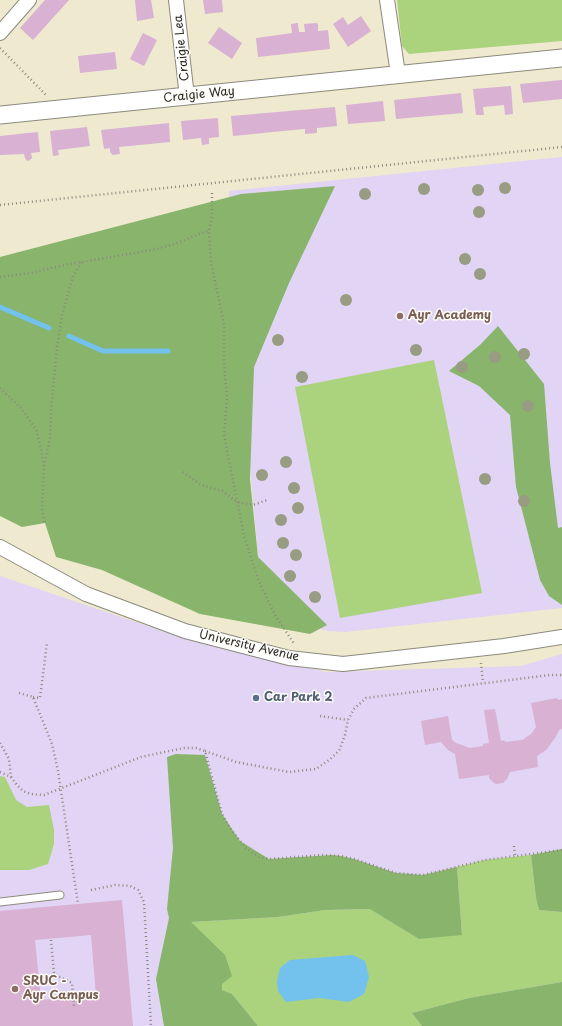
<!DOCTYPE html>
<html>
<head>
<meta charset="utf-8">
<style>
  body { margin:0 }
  canvas { display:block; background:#eee9cf }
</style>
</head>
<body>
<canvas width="562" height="1026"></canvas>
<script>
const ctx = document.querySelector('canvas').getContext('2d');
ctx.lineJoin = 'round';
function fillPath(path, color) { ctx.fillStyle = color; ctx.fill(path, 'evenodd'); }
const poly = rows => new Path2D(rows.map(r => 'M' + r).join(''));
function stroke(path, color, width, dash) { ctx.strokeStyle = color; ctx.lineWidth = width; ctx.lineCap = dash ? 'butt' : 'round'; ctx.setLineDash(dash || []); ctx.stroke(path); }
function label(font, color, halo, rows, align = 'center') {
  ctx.font = font + ' "Playpen Sans",sans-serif'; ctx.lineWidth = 3; ctx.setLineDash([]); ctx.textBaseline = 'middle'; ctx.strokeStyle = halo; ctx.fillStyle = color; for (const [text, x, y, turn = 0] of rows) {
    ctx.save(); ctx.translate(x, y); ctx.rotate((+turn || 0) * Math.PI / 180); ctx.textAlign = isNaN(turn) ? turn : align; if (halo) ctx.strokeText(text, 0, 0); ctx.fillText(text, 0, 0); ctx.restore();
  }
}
const built = poly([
  [562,157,562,608,345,632,327,631,312,626,258,557,230,237,229,191],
  [0,576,165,632,326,672,521,666,562,654,562,1026,0,1026]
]);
const green = poly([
  [397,0,562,0,562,41,409,54,402,46],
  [434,360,482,593,340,618,295,387],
  [0,776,5,777,16,800,27,807,49,805,54,830,54,844,48,864,29,870,0,870],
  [531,855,536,898,539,910,562,912,562,982,469,998,412,1013,422,1026,258,1026,232,994,222,990,222,984,190,922,278,917,325,910,371,909,419,939,462,934,457,867,485,860]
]);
const forest = poly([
  [335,186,289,283,254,367,250,479,258,557,327,625,310,634,200,614,102,570,56,557,45,523,22,527,0,516,0,257,241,194],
  [498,326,544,384,550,463,558,528,562,527,562,605,549,596,540,580,516,487,510,415,479,386,449,371,481,344],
  [176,754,205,755,222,814,240,841,269,859,332,855,341,856,354,859,396,873,423,875,457,867,462,935,419,939,370,909,325,910,278,917,191,922,225,955,232,976,222,984,222,990,232,994,258,1026,164,1026,156,979,169,918,167,909,173,848,167,757],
  [562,849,562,912,539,910,536,898,531,855],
  [562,982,562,1026,422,1026,412,1013,469,998]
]);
const water = poly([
  [353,955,365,961,369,977,364,994,349,1002,319,998,286,1002,278,991,277,981,280,968,290,960]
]);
const stream = poly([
  [0,307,49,328],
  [69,336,103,351,168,351]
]);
const building = poly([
  [45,0,69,0,33,40,20,28],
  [135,0,151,0,154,18,137,21],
  [203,0,222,0,223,12,205,14],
  [361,16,371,31,348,47,333,24,343,17,348,25],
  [298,23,299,32,305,32,304,24,316,23,318,24,318,31,328,30,330,49,258,57,256,38,292,33,291,24],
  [219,27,242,43,232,59,208,43],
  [143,33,157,40,144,66,130,59],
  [115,52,117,69,80,73,78,56],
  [562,80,562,99,523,103,520,84],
  [511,86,513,114,505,115,504,105,483,107,484,115,476,115,473,89],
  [461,93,463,113,396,119,394,100],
  [383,101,385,121,348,124,346,105],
  [335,107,337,126,317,128,317,133,305,134,305,129,303,129,233,136,231,116],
  [218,118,219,137,209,138,209,144,202,145,201,138,183,140,181,121],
  [169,123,170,142,119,147,120,154,113,155,110,152,110,148,104,149,101,130],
  [87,127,90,146,58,150,59,155,53,156,50,131],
  [38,132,40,152,31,153,32,158,30,160,27,161,25,158,24,154,0,155,0,136],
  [557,698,558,700,562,699,562,729,559,730,555,738,546,750,537,756,538,767,510,772,507,779,503,783,496,784,494,783,489,778,489,775,459,779,455,754,448,750,441,742,425,745,421,721,448,716,452,740,456,743,470,748,483,746,483,744,489,743,484,710,495,709,501,741,504,740,505,742,522,740,531,734,536,727,531,703],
  [122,900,133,1026,0,1026,0,911],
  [91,935,96,995,41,1000,35,940]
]);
const path = poly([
  [0,48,46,95],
  [212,193,212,216,209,231,211,263,224,324,224,363,227,399,224,435,244,536,258,579,275,615,295,645],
  [0,205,562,147],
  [0,277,31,273,64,265,152,250,175,244,199,234,209,231],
  [0,388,21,408,36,429,41,449,44,466,42,509,45,523],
  [44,466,50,438,51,410,57,348,62,315,73,276,82,262],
  [183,472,201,485,222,491,237,502,253,505,267,500],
  [481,663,483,683],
  [19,693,33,697,52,744,58,771,78,904],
  [33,697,40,698,47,643],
  [320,716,348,720],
  [0,743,9,759,11,777],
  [205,751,236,762,289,772,316,769,329,760,339,751,345,735,348,720,354,709,366,698,550,675,562,675],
  [0,772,11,777,17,785,23,791,31,794,44,795,141,757,184,748,196,748,205,751,222,814,229,827,246,848,259,857,269,859,322,855,341,856,354,859,396,873,423,875,485,860,562,850],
  [514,846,515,857],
  [91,890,115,885,130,886,138,890,144,902,151,1026],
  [51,940,54,974,72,983,74,1006]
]);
const service = poly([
  [0,902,60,895]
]);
const minor = poly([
  [176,0,187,97],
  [387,0,398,74],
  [0,33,29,0],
  [0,547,86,594,185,631,289,658,343,664,504,646,562,637]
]);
const tertiary = poly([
  [0,115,562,58]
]);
const trees = [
  [505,188],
  [424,189],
  [478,190],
  [365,194],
  [479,212],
  [465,259],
  [480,274],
  [346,300],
  [278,340],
  [416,350],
  [524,354],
  [495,357],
  [462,367],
  [302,377],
  [528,406],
  [286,462],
  [262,475],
  [485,479],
  [294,488],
  [524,501],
  [298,508],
  [281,520],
  [283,543],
  [296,555],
  [290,576],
  [315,597]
];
const markers = [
  [400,316,4,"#8d6e63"],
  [256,698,4,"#5c6f8a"],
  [15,989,4,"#8d6e63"]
];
const streetNames = [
  ["Craigie Lea",182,48,-96],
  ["Craigie Way",199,95,-6],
  ["University Avenue",249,646,13]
];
const educationNames = [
  ["Ayr Academy",408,316],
  ["SRUC -",23,982],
  ["Ayr Campus",23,996]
];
const serviceNames = [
  ["Car Park 2",264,698]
];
fillPath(built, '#e1d4f4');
fillPath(green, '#abd27c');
fillPath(forest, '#88b46c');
fillPath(water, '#73c1ed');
stroke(stream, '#73c1ed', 5);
fillPath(building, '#d8b1d3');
stroke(service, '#8c8a7d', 9);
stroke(minor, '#8c8a7d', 16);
stroke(tertiary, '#8c8a7d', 19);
stroke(path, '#8c8a7d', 2.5, [1, 3]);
stroke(service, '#fff', 7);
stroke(minor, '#fff', 14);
stroke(tertiary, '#fff', 17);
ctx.fillStyle = '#989c82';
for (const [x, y] of trees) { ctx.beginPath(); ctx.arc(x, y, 6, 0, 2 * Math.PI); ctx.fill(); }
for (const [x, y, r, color] of markers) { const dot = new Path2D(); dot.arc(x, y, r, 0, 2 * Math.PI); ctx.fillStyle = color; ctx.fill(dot); stroke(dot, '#fdfcf7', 1.5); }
label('12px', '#2b2b2b', '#fdfcf7', streetNames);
label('bold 12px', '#785e54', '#fdfcf7', educationNames, 'left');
label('bold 12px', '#4e5e75', '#fdfcf7', serviceNames, 'left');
</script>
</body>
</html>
